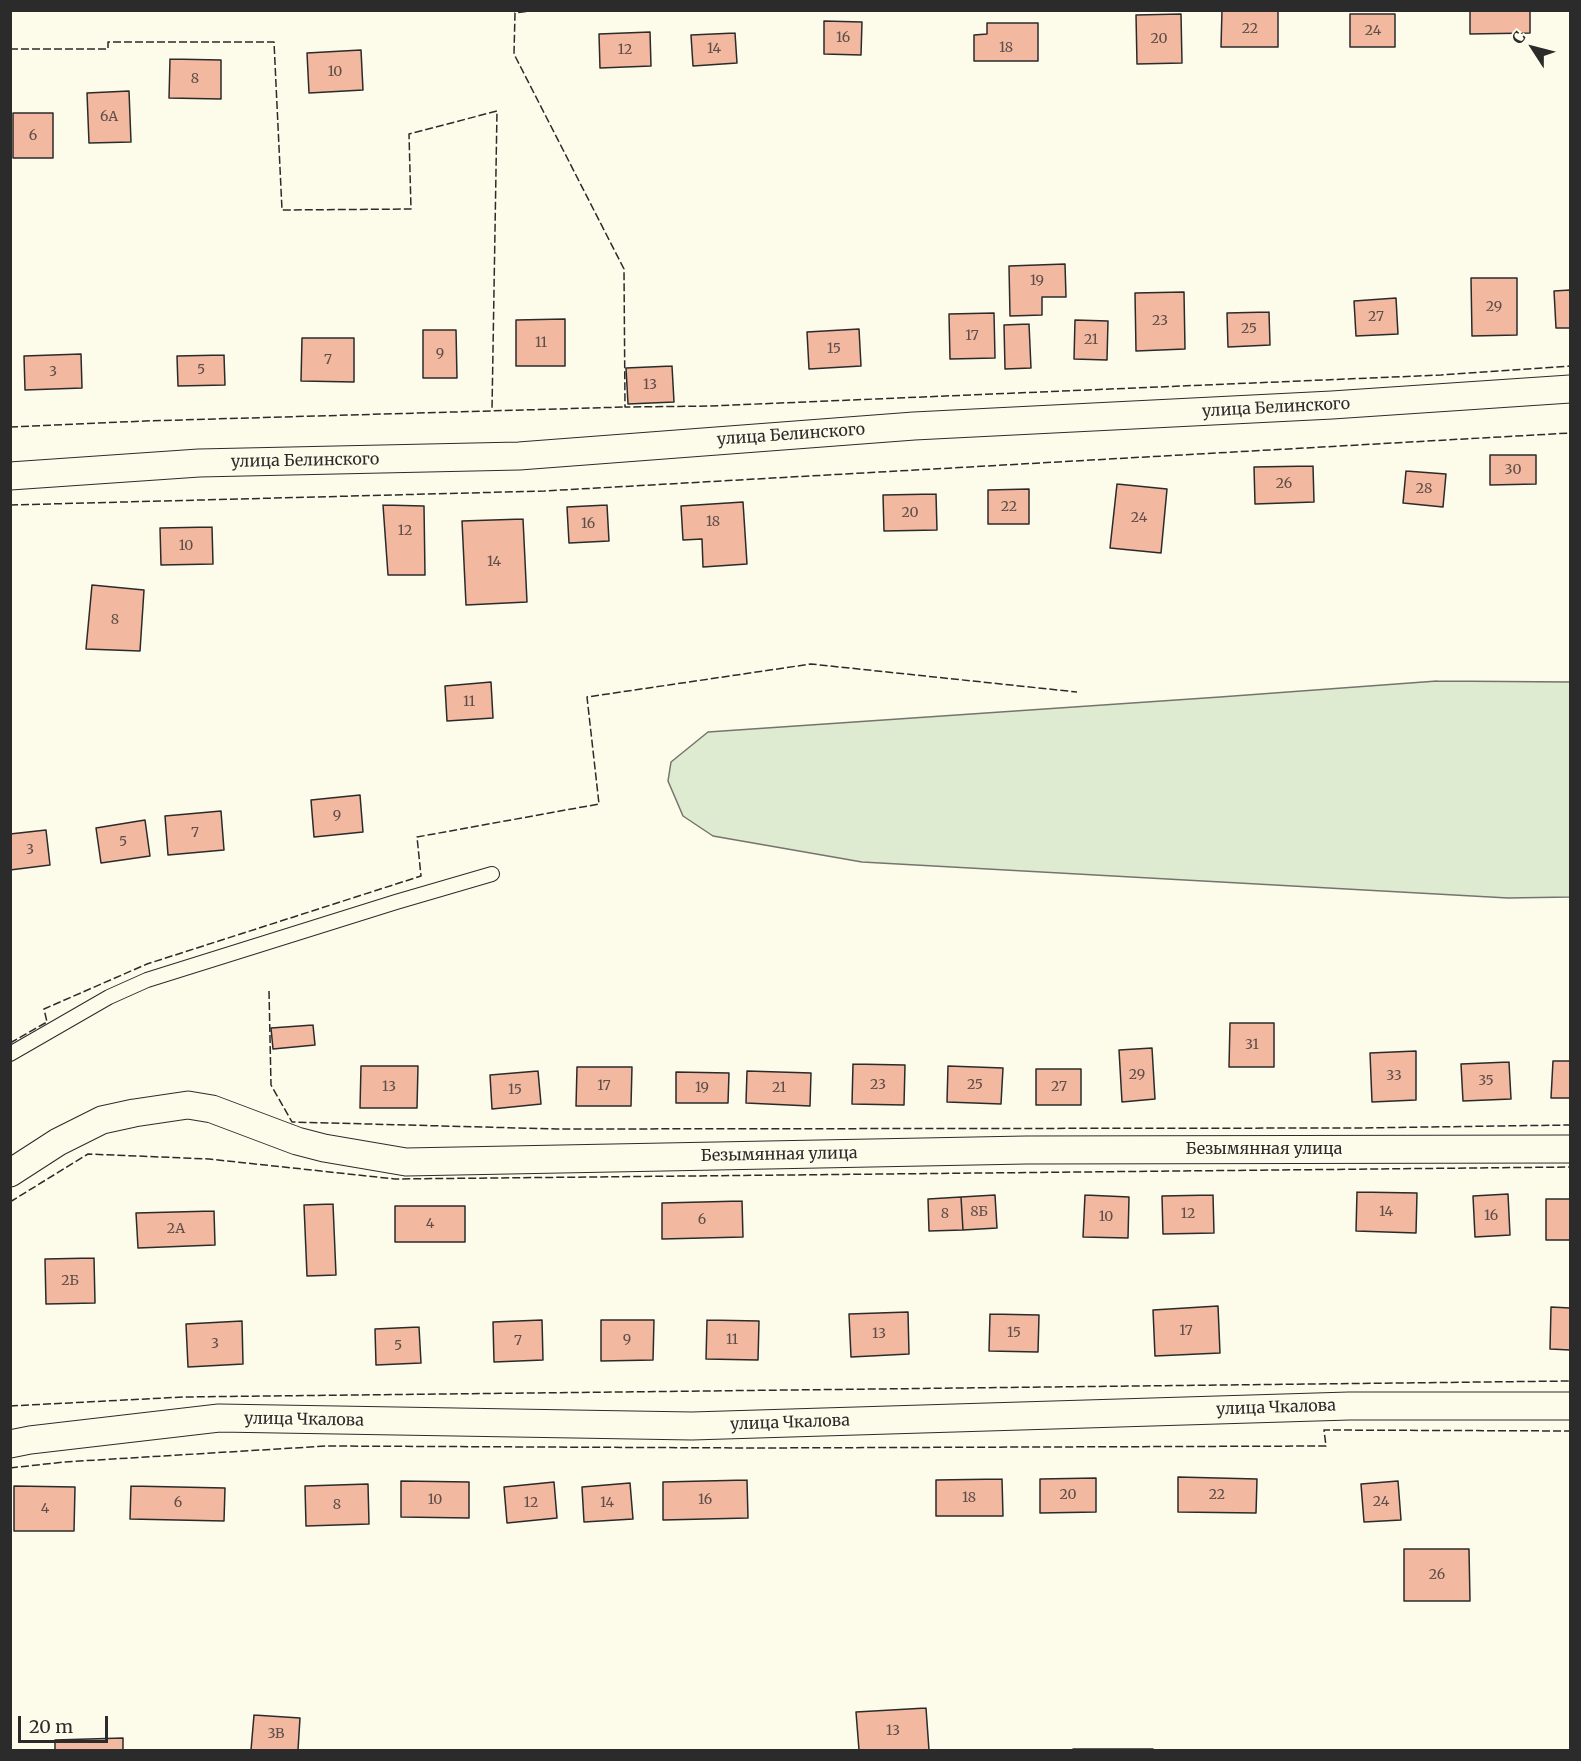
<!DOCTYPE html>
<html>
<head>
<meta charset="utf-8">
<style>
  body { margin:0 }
  #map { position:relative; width:1581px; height:1761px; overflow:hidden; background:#fdfbea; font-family:Merriweather,serif }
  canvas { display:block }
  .frame { position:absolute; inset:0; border:12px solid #2b2b2b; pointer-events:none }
  .north { position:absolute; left:1503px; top:18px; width:60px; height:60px; -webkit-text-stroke:4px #fdfbea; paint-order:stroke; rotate:306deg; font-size:16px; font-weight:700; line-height:24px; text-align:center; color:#2b2b2b }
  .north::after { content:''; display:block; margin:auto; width:21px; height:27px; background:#2b2b2b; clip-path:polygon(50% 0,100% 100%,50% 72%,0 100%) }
  .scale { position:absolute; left:18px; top:1716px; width:90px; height:27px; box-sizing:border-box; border:3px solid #2b2b2b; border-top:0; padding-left:8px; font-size:18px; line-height:21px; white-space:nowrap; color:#2b2b2b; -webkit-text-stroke:4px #fdfbea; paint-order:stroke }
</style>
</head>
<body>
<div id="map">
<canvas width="1581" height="1761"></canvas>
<div class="frame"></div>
<div class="north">С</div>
<div class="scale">20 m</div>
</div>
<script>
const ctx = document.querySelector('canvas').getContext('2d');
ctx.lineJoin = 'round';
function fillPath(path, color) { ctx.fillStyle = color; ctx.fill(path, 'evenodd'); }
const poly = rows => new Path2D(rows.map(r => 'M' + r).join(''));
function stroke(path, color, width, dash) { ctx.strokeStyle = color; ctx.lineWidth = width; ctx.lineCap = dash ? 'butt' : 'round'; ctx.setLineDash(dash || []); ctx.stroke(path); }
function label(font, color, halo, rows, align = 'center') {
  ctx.font = font + ' Merriweather,serif'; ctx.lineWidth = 4.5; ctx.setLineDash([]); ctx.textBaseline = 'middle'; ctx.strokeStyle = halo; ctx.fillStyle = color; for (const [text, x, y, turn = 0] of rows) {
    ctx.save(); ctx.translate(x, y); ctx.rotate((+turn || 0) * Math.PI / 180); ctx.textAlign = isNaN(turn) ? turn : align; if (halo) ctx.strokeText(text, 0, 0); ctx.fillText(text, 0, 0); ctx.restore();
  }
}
const green = poly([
  [1437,681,1570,682,1570,897,1508,898,862,862,713,836,683,816,668,781,671,762,708,732,1220,697,1437,681]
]);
const building = poly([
  [1222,10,1278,10,1278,47,1221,47,1222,10],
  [1470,10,1530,10,1530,33,1470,34,1470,10],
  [1181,14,1182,63,1137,64,1136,15,1181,14],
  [1350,14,1395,14,1395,47,1350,47,1350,14],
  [824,21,862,22,861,55,824,54,824,21],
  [987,23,1038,23,1038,61,974,61,974,35,987,34,987,23],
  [650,32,651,66,600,68,599,34,650,32],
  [735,33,737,63,693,66,691,35,735,33],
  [361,50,363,90,309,93,307,53,361,50],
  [170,59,221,60,221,99,169,98,170,59],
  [129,91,131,142,89,143,87,93,129,91],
  [13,113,53,113,53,158,13,158,13,113],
  [1065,264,1066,297,1042,297,1042,315,1010,316,1009,266,1065,264],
  [1471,278,1517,278,1517,335,1472,336,1471,278],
  [1570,290,1570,328,1556,328,1554,291,1570,290],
  [1184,292,1185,349,1136,351,1135,293,1184,292],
  [1396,298,1398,334,1356,336,1354,301,1396,298],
  [1269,312,1270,345,1228,347,1227,313,1269,312],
  [994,313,995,358,950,359,949,314,994,313],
  [565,319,565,366,516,366,516,320,565,319],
  [1075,320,1108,321,1107,360,1074,359,1075,320],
  [1029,324,1031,368,1005,369,1004,325,1029,324],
  [859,329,861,366,809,369,807,332,859,329],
  [423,330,456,330,457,378,423,378,423,330],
  [302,338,354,338,354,382,301,381,302,338],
  [81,354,82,388,25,390,24,356,81,354],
  [224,355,225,385,178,386,177,356,224,355],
  [672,366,674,402,628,404,626,368,672,366],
  [1490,455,1536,455,1536,484,1490,485,1490,455],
  [1313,466,1314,502,1255,504,1254,467,1313,466],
  [1406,471,1446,474,1443,507,1403,503,1406,471],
  [1117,484,1167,489,1161,553,1110,548,1117,484],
  [1029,489,1029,524,988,524,988,490,1029,489],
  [936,494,937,530,884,531,883,495,936,494],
  [743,502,747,564,703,567,702,539,683,540,681,506,743,502],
  [383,505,424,506,425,575,388,575,383,505],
  [607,505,609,541,569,543,567,507,607,505],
  [523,519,527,602,466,605,462,521,523,519],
  [212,527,213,564,161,565,160,528,212,527],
  [92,585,144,590,140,651,86,649,92,585],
  [491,682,493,718,447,721,445,686,491,682],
  [360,795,363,832,314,837,311,800,360,795],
  [221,811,224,850,168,855,165,816,221,811],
  [145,820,150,856,101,863,96,828,145,820],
  [46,830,50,865,10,870,10,834,46,830],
  [1230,1023,1274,1023,1274,1067,1229,1067,1230,1023],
  [313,1025,315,1045,273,1049,271,1028,313,1025],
  [1152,1048,1155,1099,1122,1102,1119,1050,1152,1048],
  [1416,1051,1416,1100,1372,1102,1370,1053,1416,1051],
  [1553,1061,1570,1061,1570,1098,1551,1098,1553,1061],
  [1509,1062,1511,1099,1463,1101,1461,1064,1509,1062],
  [853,1064,905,1065,904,1105,852,1104,853,1064],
  [361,1066,418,1066,417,1108,360,1108,361,1066],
  [948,1066,1003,1068,1001,1104,947,1102,948,1066],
  [577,1067,632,1067,631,1106,576,1106,577,1067],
  [1036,1069,1081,1069,1081,1105,1036,1105,1036,1069],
  [538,1071,541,1104,492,1109,490,1075,538,1071],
  [747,1071,811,1073,810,1106,746,1103,747,1071],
  [676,1072,729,1073,728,1103,676,1103,676,1072],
  [1357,1192,1417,1193,1416,1233,1356,1231,1357,1192],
  [1508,1194,1510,1235,1475,1237,1473,1196,1508,1194],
  [995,1195,997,1228,963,1230,961,1197,995,1195],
  [1085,1195,1129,1197,1128,1238,1083,1237,1085,1195],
  [1213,1195,1214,1233,1163,1234,1162,1196,1213,1195],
  [961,1197,963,1230,929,1231,928,1199,961,1197],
  [1546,1199,1570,1199,1570,1240,1546,1240,1546,1199],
  [742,1201,743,1237,662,1239,662,1203,742,1201],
  [333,1204,336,1275,307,1276,304,1205,333,1204],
  [395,1206,465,1206,465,1242,395,1242,395,1206],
  [214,1211,215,1245,138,1248,136,1213,214,1211],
  [94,1258,95,1303,46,1304,45,1259,94,1258],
  [1218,1306,1220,1353,1155,1356,1153,1310,1218,1306],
  [1551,1307,1570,1308,1570,1350,1550,1349,1551,1307],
  [908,1312,909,1354,851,1357,849,1314,908,1312],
  [990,1314,1039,1315,1038,1352,989,1351,990,1314],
  [542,1320,543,1360,494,1362,493,1322,542,1320],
  [601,1320,654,1320,653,1360,601,1361,601,1320],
  [707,1320,759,1321,758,1360,706,1359,707,1320],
  [242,1321,243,1364,188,1367,186,1324,242,1321],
  [419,1327,421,1363,376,1365,375,1329,419,1327],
  [1178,1477,1257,1479,1256,1513,1178,1512,1178,1477],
  [1096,1478,1096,1512,1040,1513,1040,1479,1096,1478],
  [1002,1479,1003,1516,936,1516,936,1480,1002,1479],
  [747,1480,748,1518,663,1520,663,1482,747,1480],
  [401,1481,469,1482,469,1518,401,1517,401,1481],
  [1398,1481,1401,1520,1364,1522,1361,1484,1398,1481],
  [554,1482,557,1518,507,1523,504,1487,554,1482],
  [630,1483,633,1519,584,1522,582,1487,630,1483],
  [368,1484,369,1524,306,1526,305,1486,368,1484],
  [14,1486,75,1487,74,1531,14,1531,14,1486],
  [131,1486,225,1488,224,1521,130,1519,131,1486],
  [1404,1549,1469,1549,1470,1601,1404,1601,1404,1549],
  [926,1708,929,1750,859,1750,856,1712,926,1708],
  [254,1715,300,1718,298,1750,251,1750,254,1715],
  [123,1738,123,1750,55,1750,55,1740,123,1738],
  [1073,1749,1153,1749,1152,1750,1073,1750,1073,1749]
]);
const service = poly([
  [10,1054,109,997,147,980,396,902,492,874]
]);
const minor = poly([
  [10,476,199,463,519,456,914,426,1332,405,1570,389],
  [10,1173,58,1142,102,1120,134,1113,188,1105,212,1109,297,1141,324,1148,406,1162,1026,1150,1570,1149],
  [10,1444,30,1440,219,1418,692,1426,1349,1406,1570,1406]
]);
const fence = poly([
  [537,10,515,13,514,54,624,269,625,407,710,406,1441,375,1570,366],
  [10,49,108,49,108,42,274,42,282,210,411,209,409,134,497,111,492,410],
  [10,427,145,421,625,407],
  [10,505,544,491,1570,433],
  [269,991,271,1085,292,1122,557,1129,1358,1128,1570,1125],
  [10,1043,47,1022,44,1009,147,964,421,876,417,837,599,804,587,697,811,664,1077,692],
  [10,1202,88,1154,209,1159,395,1179,1570,1167],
  [10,1406,183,1397,1570,1381],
  [10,1468,64,1462,327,1446,754,1448,1326,1446,1324,1430,1570,1431]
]);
const numberNames = [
  ["22",1250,29],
  ["24",1373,31],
  ["16",843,38],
  ["20",1159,39],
  ["18",1006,48],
  ["14",714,49],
  ["12",625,50],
  ["10",335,72],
  ["8",195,79],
  ["6А",109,117],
  ["6",33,136],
  ["19",1037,281],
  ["29",1494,307],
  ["27",1376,317],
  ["23",1160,321],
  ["25",1249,329],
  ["17",972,336],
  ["21",1091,340],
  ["11",541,343],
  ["15",834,349],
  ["9",440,354],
  ["7",328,360],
  ["5",201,370],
  ["3",53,372],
  ["13",650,385],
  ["30",1513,470],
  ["26",1284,484],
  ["28",1424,489],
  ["22",1009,507],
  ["20",910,513],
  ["24",1139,518],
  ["18",713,522],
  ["16",588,524],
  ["12",405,531],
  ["10",186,546],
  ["14",494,562],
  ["8",115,620],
  ["11",469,702],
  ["9",337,816],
  ["7",195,833],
  ["5",123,842],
  ["3",30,850],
  ["31",1252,1045],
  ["29",1137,1075],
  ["33",1394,1076],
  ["35",1486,1081],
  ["23",878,1085],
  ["25",975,1085],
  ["17",604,1086],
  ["13",389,1087],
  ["27",1059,1087],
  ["19",702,1088],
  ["21",779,1088],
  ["15",515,1090],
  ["8Б",979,1212],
  ["14",1386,1212],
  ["8",945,1214],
  ["12",1188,1214],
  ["16",1491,1216],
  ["10",1106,1217],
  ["6",702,1220],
  ["4",430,1224],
  ["2А",176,1229],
  ["2Б",70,1281],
  ["17",1186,1331],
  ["15",1014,1333],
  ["13",879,1334],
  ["9",627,1340],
  ["11",732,1340],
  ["7",518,1341],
  ["3",215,1344],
  ["5",398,1346],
  ["20",1068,1495],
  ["22",1217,1495],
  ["18",969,1498],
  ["10",435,1500],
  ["16",705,1500],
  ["24",1381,1502],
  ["6",178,1503],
  ["12",531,1503],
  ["14",607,1503],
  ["8",337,1505],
  ["4",45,1509],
  ["26",1437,1575],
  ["13",893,1731],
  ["3В",276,1734]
];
const streetNames = [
  ["улица Белинского",1276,408,-3],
  ["улица Белинского",791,435,-4],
  ["улица Белинского",305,461,-1],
  ["Безымянная улица",1264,1149],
  ["Безымянная улица",779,1155,-1],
  ["улица Чкалова",1276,1408,-2],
  ["улица Чкалова",304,1420,1],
  ["улица Чкалова",790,1423,-2]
];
fillPath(green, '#deebd1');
stroke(green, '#74746e', 1.5);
fillPath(building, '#f2b8a0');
stroke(building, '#2b2b2b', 1.5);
stroke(service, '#2b2b2b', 16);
stroke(minor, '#2b2b2b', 29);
stroke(service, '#fdfbea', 14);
stroke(minor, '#fdfbea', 27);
stroke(fence, '#2b2b2b', 1.5, [8, 3]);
label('14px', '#5d4e48', null, numberNames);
label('16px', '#2b2b2b', '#fdfbea', streetNames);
</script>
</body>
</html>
